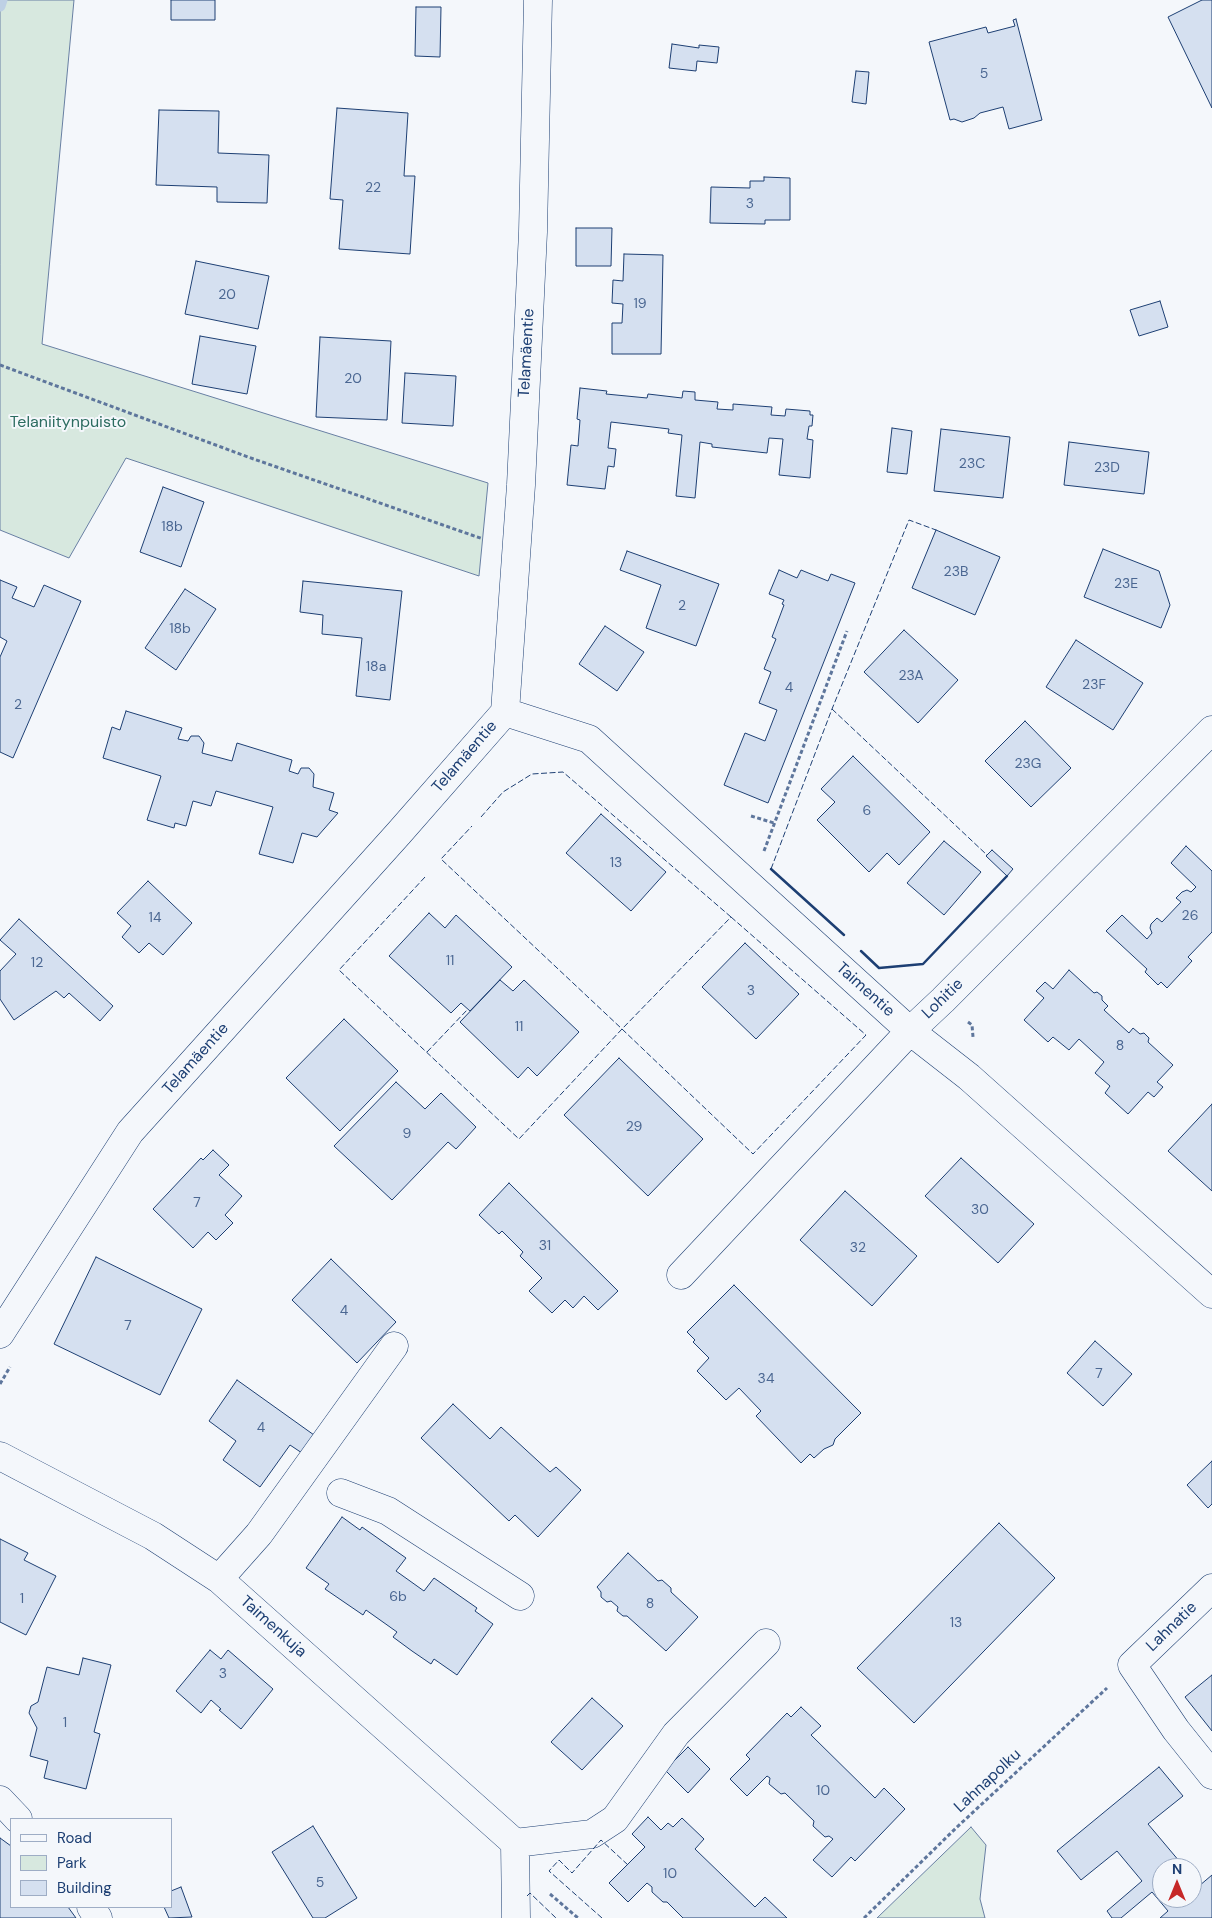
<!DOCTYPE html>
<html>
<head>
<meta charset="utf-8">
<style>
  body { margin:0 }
  #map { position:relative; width:1212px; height:1918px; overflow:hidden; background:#f4f7fb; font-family:"DM Sans",sans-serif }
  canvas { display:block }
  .legend { position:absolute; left:10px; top:1818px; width:162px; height:90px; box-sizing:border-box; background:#f4f7fb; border:1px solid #9eadc5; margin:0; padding:6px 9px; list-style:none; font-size:15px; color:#1d3f73 }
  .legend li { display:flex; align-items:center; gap:10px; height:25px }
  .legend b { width:25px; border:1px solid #9eadc5 }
  .north { position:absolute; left:1152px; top:1858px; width:50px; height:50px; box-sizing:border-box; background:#f4f7fb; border:1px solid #9eadc5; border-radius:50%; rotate:0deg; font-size:14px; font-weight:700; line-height:20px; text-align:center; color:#1d3f73 }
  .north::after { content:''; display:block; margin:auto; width:18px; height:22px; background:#c62828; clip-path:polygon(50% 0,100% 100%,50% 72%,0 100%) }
</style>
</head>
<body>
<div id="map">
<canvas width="1212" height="1918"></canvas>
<ul class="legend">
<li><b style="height:6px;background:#f4f7fb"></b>Road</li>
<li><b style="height:14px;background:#d7e8df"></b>Park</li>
<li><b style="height:14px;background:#d5e0f0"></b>Building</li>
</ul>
<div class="north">N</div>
</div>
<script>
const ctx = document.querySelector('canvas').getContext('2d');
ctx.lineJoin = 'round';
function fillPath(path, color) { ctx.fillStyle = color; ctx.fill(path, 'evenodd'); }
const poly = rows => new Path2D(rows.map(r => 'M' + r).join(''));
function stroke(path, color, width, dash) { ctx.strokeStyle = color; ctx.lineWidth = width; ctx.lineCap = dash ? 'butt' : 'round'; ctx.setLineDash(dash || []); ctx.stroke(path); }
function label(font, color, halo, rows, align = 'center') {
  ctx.font = font + ' "DM Sans",sans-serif'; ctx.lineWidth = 4; ctx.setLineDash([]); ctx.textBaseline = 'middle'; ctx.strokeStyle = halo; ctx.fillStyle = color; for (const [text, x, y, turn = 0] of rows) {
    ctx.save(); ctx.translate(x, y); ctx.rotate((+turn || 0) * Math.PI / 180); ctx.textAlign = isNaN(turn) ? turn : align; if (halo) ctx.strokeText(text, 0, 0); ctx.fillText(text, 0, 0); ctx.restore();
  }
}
const green = poly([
  [0,0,74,0,42,344,488,483,479,576,126,458,69,558,0,530,0,0],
  [971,1827,986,1845,980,1899,985,1918,877,1918,971,1827]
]);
const stream = poly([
  [0,6,2,0]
]);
const building = poly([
  [171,0,215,0,215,20,171,20,171,0],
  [1202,0,1212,0,1212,108,1168,17,1202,0],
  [416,7,441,7,440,57,415,56,416,7],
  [1016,19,1042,120,1009,129,1003,107,980,113,974,118,962,122,954,119,950,120,929,42,986,27,988,33,1015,26,1013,20,1016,19],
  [672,44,699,48,699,45,719,47,717,63,697,61,696,71,669,68,672,44],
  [856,71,869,72,866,104,852,102,856,71],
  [337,108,408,113,404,176,415,176,410,254,339,249,343,200,330,199,337,108],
  [159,110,219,111,218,153,269,155,267,203,217,202,217,187,156,185,159,110],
  [764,177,790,178,790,220,765,220,765,224,710,223,711,187,750,188,750,181,764,181,764,177],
  [576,228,612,228,611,266,576,266,576,228],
  [624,254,663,255,661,354,612,354,612,323,622,323,623,304,612,303,613,280,623,281,624,254],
  [196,261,269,276,258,329,185,314,196,261],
  [1160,301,1168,327,1139,336,1130,310,1160,301],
  [200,336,256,346,247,394,192,384,200,336],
  [320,337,391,341,387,420,316,417,320,337],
  [405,373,456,376,453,426,402,423,405,373],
  [580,388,607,391,606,394,647,398,648,394,682,398,683,391,695,392,695,400,718,402,717,409,733,410,733,404,772,407,771,415,785,416,786,409,810,411,810,415,813,415,812,426,809,426,807,439,813,440,810,478,779,475,783,439,769,438,767,453,712,447,712,444,700,442,695,498,676,496,682,435,668,433,669,429,611,422,608,448,616,449,614,467,608,466,605,489,567,485,571,445,578,446,580,420,577,419,580,388],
  [892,428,912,431,907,474,887,472,892,428],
  [941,429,1010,437,1003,498,934,491,941,429],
  [1069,442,1149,452,1144,494,1064,485,1069,442],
  [163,487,204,502,181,567,140,552,163,487],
  [936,530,1000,557,975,615,912,588,936,530],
  [1103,549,1159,571,1170,605,1161,628,1084,597,1103,549],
  [627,551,719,584,696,646,646,628,661,585,620,570,627,551],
  [779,570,797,578,801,570,828,581,831,574,855,583,768,803,724,785,745,733,765,741,777,710,759,703,771,672,764,669,776,639,772,637,784,605,782,604,784,600,769,594,779,570],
  [0,580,17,587,12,598,34,607,44,585,81,601,13,758,0,752,0,657,7,641,0,637,0,580],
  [303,581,402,591,390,700,356,696,362,638,322,634,323,615,300,612,303,581],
  [185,589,216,609,176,670,145,648,185,589],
  [605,626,644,652,617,691,579,664,605,626],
  [904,630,958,680,918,723,864,672,904,630],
  [1076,640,1143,683,1113,730,1046,687,1076,640],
  [126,711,182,728,178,739,188,741,191,736,199,736,204,743,202,753,232,761,237,743,292,760,289,771,298,774,301,768,309,768,314,774,313,787,334,793,329,810,338,813,317,837,302,833,293,863,259,854,273,807,216,791,211,806,193,801,186,826,175,823,174,828,147,820,161,776,103,758,112,727,120,730,126,711],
  [1025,721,1071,768,1031,807,985,761,1025,721],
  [853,756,930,832,899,865,887,853,869,872,817,820,835,802,821,789,853,756],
  [601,814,666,872,631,911,566,853,601,814],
  [944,841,981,872,944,915,907,883,944,841],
  [1186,846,1212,871,1212,932,1188,957,1192,961,1167,988,1161,982,1158,985,1145,972,1147,969,1106,931,1122,915,1147,939,1152,933,1150,928,1151,924,1157,918,1162,922,1181,902,1176,898,1182,892,1187,890,1191,892,1196,887,1171,863,1186,846],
  [992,850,1013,869,1007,876,986,856,992,850],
  [148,881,192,923,163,955,149,943,139,953,122,937,131,926,117,913,148,881],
  [429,913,445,928,456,915,512,967,470,1011,461,1003,451,1013,389,956,429,913],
  [19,919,113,1006,100,1021,69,993,64,998,56,991,14,1020,0,999,0,971,16,954,0,940,19,919],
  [745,943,799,994,756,1039,702,987,745,943],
  [1069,970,1094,993,1097,992,1102,996,1102,1000,1108,1006,1104,1010,1129,1033,1133,1028,1140,1034,1144,1033,1149,1038,1148,1042,1173,1065,1157,1082,1163,1087,1154,1097,1148,1092,1128,1114,1105,1093,1110,1086,1095,1073,1104,1062,1079,1039,1069,1050,1053,1037,1048,1042,1024,1020,1044,998,1036,991,1045,982,1053,989,1069,970],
  [500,980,513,991,524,980,579,1032,537,1076,528,1067,518,1078,460,1022,500,980],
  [344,1019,398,1071,340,1131,286,1078,344,1019],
  [619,1058,703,1139,648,1196,564,1115,619,1058],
  [396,1082,425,1109,441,1093,476,1127,456,1149,448,1142,392,1200,334,1146,396,1082],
  [1212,1104,1212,1191,1168,1151,1212,1104],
  [213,1150,229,1165,219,1175,242,1196,225,1215,233,1223,216,1240,208,1232,193,1248,153,1209,201,1158,203,1160,213,1150],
  [961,1158,1034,1224,998,1263,925,1196,961,1158],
  [509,1183,618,1291,598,1310,584,1296,573,1308,565,1300,552,1313,529,1291,542,1278,520,1256,523,1252,502,1231,499,1234,479,1215,509,1183],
  [845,1191,917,1256,872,1306,800,1240,845,1191],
  [96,1257,202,1309,160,1395,54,1344,96,1257],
  [331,1259,396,1322,357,1363,292,1300,331,1259],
  [734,1285,861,1413,835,1439,833,1445,824,1449,814,1458,810,1454,801,1463,756,1416,761,1411,739,1388,726,1400,697,1371,709,1358,693,1342,695,1340,687,1332,734,1285],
  [1095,1341,1132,1374,1103,1406,1067,1373,1095,1341],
  [237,1380,314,1435,302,1453,290,1445,260,1487,223,1460,236,1441,209,1421,237,1380],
  [453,1404,490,1439,501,1427,550,1472,556,1467,581,1490,538,1537,515,1515,509,1521,421,1438,453,1404],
  [1212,1461,1212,1504,1208,1508,1187,1485,1212,1461],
  [342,1517,360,1530,362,1527,406,1558,396,1571,424,1591,434,1578,477,1608,475,1611,493,1624,457,1675,434,1659,431,1664,412,1651,393,1637,397,1632,366,1610,363,1615,325,1589,329,1584,306,1568,342,1517],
  [999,1523,1055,1578,914,1723,857,1668,999,1523],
  [0,1539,28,1553,24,1560,56,1576,26,1635,0,1622,0,1539],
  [628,1553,658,1581,662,1580,671,1588,671,1592,698,1617,666,1651,627,1616,623,1616,617,1611,618,1607,611,1601,607,1602,601,1597,601,1592,597,1587,628,1553],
  [210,1650,221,1659,228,1650,273,1689,241,1729,219,1710,221,1709,211,1700,201,1713,176,1691,210,1650],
  [83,1658,111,1665,94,1732,100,1734,86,1789,44,1778,48,1761,30,1756,37,1728,29,1713,31,1706,38,1702,47,1667,79,1675,83,1658],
  [1212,1675,1212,1731,1185,1697,1212,1675],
  [592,1698,623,1726,582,1770,551,1742,592,1698],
  [801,1707,821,1726,811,1735,875,1798,884,1788,905,1809,855,1861,851,1857,832,1877,813,1860,833,1839,829,1836,825,1837,813,1826,814,1821,787,1795,785,1793,781,1794,769,1784,770,1778,767,1776,747,1796,730,1779,750,1759,746,1755,787,1713,791,1717,801,1707],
  [688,1747,710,1769,688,1793,665,1770,688,1747],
  [1159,1767,1183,1796,1148,1824,1185,1868,1162,1868,1162,1898,1192,1898,1192,1877,1199,1886,1212,1875,1212,1918,1160,1918,1168,1911,1152,1892,1121,1918,1112,1918,1107,1911,1142,1881,1117,1851,1081,1880,1057,1851,1159,1767],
  [648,1817,661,1830,668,1823,673,1827,682,1818,704,1839,695,1849,755,1907,765,1897,787,1918,683,1918,667,1902,663,1902,652,1892,652,1887,647,1883,628,1902,609,1883,645,1847,632,1834,648,1817],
  [313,1826,357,1898,325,1918,313,1918,272,1852,313,1826],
  [0,1838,11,1846,11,1907,68,1907,76,1918,0,1918,0,1838],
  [181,1887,192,1917,169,1918,164,1907,171,1907,171,1891,181,1887]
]);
const path = poly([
  [0,365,248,457,483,539],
  [751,816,774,823],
  [764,851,847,631],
  [968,1022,972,1025,973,1037],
  [0,1384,10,1367],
  [550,1894,578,1918],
  [864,1918,956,1828,1107,1688]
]);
const minor = poly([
  [505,712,589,739,910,1031,969,1077,1212,1294],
  [681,1275,910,1031,943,1000,1212,730],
  [0,1334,130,1132,399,833,505,712,521,485,533,232,538,0],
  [0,1456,153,1536,219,1579,515,1843],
  [341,1493,388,1511,520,1596],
  [219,1579,259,1534,394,1346],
  [1212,1588,1132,1665,1176,1730,1212,1775],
  [0,1800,18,1819],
  [515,1843,592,1834,615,1819,676,1734,766,1643],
  [515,1843,516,1918],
  [91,1907,98,1918]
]);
const fence = poly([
  [832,709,987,855],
  [481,817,503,792,532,774,563,772,731,917],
  [771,869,832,709,909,520,936,530],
  [425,877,339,970,519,1139,622,1029,441,859,472,826],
  [731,917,866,1035,753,1154,622,1029,731,917],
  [427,1052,468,1009],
  [527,1896,530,1893,556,1918],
  [602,1918,549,1871,559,1860,572,1873,601,1840,628,1865]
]);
const wall = poly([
  [771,869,844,935],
  [861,951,879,968,923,964,1007,876]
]);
const numberNames = [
  ["5",984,74],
  ["22",373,188],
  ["3",750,204],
  ["20",227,295],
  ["19",640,304],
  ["20",353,379],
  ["23C",972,464],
  ["23D",1107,468],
  ["18b",172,527],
  ["23B",956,572],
  ["23E",1126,584],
  ["2",682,606],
  ["18b",180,629],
  ["18a",376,667],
  ["23A",911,676],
  ["23F",1094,685],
  ["4",789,688],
  ["2",18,705],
  ["23G",1028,764],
  ["6",867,811],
  ["13",616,863],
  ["26",1190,916],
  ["14",155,918],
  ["11",450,961],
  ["12",37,963],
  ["3",751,991],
  ["11",519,1027],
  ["8",1120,1046],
  ["29",634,1127],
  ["9",407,1134],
  ["7",197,1203],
  ["30",980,1210],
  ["31",545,1246],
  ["32",858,1248],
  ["4",344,1311],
  ["7",128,1326],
  ["7",1099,1374],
  ["34",766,1379],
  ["4",261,1428],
  ["6b",398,1597],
  ["1",22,1599],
  ["8",650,1604],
  ["13",956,1623],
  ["3",223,1674],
  ["1",65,1723],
  ["10",823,1791],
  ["10",670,1874],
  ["5",320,1883]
];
const streetNames = [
  ["Telamäentie",527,353,-87],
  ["Telamäentie",465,757,-49],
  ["Taimentie",865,990,42],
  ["Lohitie",943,999,-44],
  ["Telamäentie",196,1059,-48],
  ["Taimenkuja",273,1627,42],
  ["Lahnatie",1172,1627,-44],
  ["Lahnapolku",988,1781,-43]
];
const parkNames = [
  ["Telaniitynpuisto",68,423]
];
fillPath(green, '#d7e8df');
stroke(green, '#687fa3', 1);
stroke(stream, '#bed0e5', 11);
fillPath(building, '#d5e0f0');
stroke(building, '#1d3f73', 1);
stroke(minor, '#1d3f73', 29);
stroke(path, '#5e769c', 3, [4, 2.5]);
stroke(minor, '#f4f7fb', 28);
stroke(fence, '#1d3f73', 1, [6, 2.5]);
stroke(wall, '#1d3f73', 2.5);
label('14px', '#4b6792', null, numberNames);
label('16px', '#1d3f73', '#f4f7fb', streetNames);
label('16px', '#2c6c60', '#f4f7fb', parkNames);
</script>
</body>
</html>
